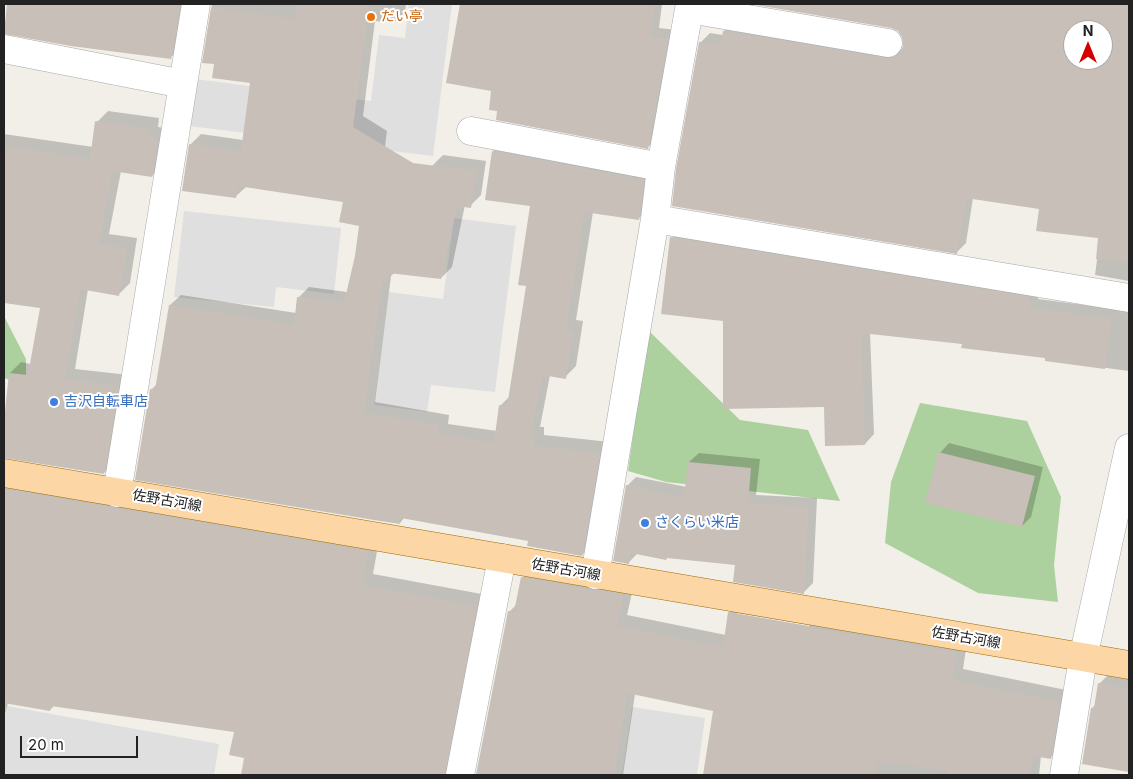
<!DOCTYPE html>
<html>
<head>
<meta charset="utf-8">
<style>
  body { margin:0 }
  #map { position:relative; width:1133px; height:779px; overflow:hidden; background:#f2efe9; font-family:Inter,sans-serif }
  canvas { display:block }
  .frame { position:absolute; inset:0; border:5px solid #222; pointer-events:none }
  .north { position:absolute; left:1063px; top:20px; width:50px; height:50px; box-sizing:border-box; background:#fff; border:1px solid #a7a7a7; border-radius:50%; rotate:0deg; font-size:14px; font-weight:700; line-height:20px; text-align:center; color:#222 }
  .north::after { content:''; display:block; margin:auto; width:18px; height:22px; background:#d40000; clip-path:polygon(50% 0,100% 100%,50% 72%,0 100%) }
  .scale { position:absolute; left:20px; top:736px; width:118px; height:22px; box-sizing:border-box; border:2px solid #222; border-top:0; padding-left:6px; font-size:15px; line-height:18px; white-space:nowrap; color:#222; -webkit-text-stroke:4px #fff; paint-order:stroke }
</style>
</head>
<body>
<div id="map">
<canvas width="1133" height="779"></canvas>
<div class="frame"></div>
<div class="north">N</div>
<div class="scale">20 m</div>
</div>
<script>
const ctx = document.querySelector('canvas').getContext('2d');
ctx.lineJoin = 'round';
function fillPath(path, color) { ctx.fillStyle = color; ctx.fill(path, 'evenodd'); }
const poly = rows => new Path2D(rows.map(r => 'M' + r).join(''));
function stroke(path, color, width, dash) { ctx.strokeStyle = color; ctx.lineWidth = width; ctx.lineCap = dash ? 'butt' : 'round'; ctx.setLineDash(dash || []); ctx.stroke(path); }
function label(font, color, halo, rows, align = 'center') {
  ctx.font = font + ' Inter,"Noto Sans JP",sans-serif'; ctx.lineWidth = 4; ctx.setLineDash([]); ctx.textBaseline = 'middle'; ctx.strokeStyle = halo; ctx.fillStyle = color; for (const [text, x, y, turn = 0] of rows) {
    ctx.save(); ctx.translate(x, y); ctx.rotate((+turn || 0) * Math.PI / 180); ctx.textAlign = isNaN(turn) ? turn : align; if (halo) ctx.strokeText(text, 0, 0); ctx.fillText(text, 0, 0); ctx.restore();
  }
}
const residential = poly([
  [409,4,452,4,433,156,181,125,186,78,371,101,379,35,405,38],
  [184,211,341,228,334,294,276,287,274,307,174,297],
  [454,218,516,226,495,392,431,385,427,412,374,405,389,292,443,299],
  [7,706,219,744,214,775,4,775,4,722],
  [632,707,705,718,697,775,622,775]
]);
const forest = poly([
  [4,316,26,359,26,385,4,378],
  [648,330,740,420,808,430,840,501,666,482,628,471],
  [920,403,1027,421,1061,497,1054,565,1058,602,978,593,885,543,891,482]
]);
const shadow = poly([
  [8,4,189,4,182,47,171,57,4,33],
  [212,4,406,4,405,12,394,23,375,21,363,116,387,131,383,162,432,166,443,155,486,161,481,195,470,206,465,205,452,267,441,278,395,272,391,276,375,402,449,415,448,424,497,431,500,406,509,397,527,285,532,205,493,151,504,141,654,169,649,208,639,218,593,212,576,320,583,321,576,366,565,377,550,375,540,427,544,427,544,435,610,442,593,544,582,555,530,540,405,517,400,523,151,390,157,384,170,305,181,295,296,313,298,298,309,287,347,292,356,256,360,225,345,201,247,186,235,197,190,145,201,134,243,140,252,82,215,63,204,62],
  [461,4,662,4,659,28,677,30,657,138,648,147,498,110,493,90,447,82],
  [758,4,1129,4,1129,281,1095,275,1100,237,1040,208,973,198,966,243,957,252,700,43,710,33,723,35,724,31,733,22,896,50,903,49,904,37,898,30,891,26],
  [1073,30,1103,30,1103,60,1073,60],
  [108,111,159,118,158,127,169,129,163,165,152,176,121,171,109,234,137,238,130,283,119,294,88,289,75,369,129,375,115,462,104,473,4,457,4,432,10,373,21,362,31,364,41,307,4,302,4,134,93,147,97,122],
  [681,229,1039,288,1038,299,1092,306,1100,298,1129,303,1129,371,1046,360,1046,357,963,343,870,333,874,434,865,444,825,406,724,320,672,238],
  [949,443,1043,467,1031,517,1022,526,940,453],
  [699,453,760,459,756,495,817,498,813,583,804,592,737,564,638,553,629,562,627,486,636,477,687,487,689,462],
  [4,480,379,540,373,574,487,595,460,775,242,775,246,757,236,731,54,706,50,710,8,703,4,718],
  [534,567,634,584,627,615,726,635,729,613,740,602,967,642,963,669,1071,691,1061,747,1050,758,1041,756,1039,775,704,775,714,710,635,694,623,775,477,775,509,612,518,603,522,578],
  [737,613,809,625,809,627,737,615],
  [1108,675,1129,678,1129,771,1083,763,1092,708,1095,705,1099,684]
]);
const building = poly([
  [7,4,180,4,171,59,71,46,4,34],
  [298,4,369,4,353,127,413,163,476,171,471,208,457,206,441,279,388,273,387,282,382,281,364,413,439,425,438,434,494,443,499,405,507,407,526,286,518,285,530,206,485,200,492,151,644,180,639,220,584,212,566,331,573,332,566,379,542,375,530,437,534,438,534,446,600,453,582,556,527,546,528,541,401,518,400,524,374,520,135,480,150,389,155,390,169,305,294,325,297,297,344,303,355,256,359,226,339,222,343,202,238,186,236,198,182,191,189,144,241,151,250,83,212,78,214,64,202,63,211,8,295,19],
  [460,4,654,4,650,37,668,39,648,149,496,120,497,111,489,110,491,91,446,83],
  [751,4,1129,4,1129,263,1096,259,1098,238,1036,231,1039,209,966,198,957,254,672,206,676,169,699,42,721,44,723,31,886,58,893,58,900,53,903,46,902,37,898,31,891,28],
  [1073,30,1103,30,1103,60,1073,60],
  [95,121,149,129,148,138,158,140,152,177,112,171,99,244,127,249,119,296,80,289,65,379,119,386,104,474,4,458,4,421,9,373,28,375,40,308,4,303,4,146,90,159],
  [670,237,1030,297,1029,308,1111,319,1105,369,1045,361,1045,358,961,348,962,344,861,333,865,445,825,446,824,407,723,409,723,321,661,314],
  [938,452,1035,476,1022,527,925,503],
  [688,462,751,468,748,504,808,506,804,594,733,582,735,565,667,558,666,560,631,553,629,564,613,561,626,485,684,498],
  [4,489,368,551,362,585,477,606,445,775,241,775,244,758,229,755,234,732,51,706,50,711,4,703],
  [521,577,623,595,617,626,723,647,728,612,803,625,809,626,808,628,896,641,896,643,956,652,952,680,1060,702,1051,759,1032,756,1030,775,948,775,949,770,877,761,875,775,703,775,713,711,627,693,614,775,476,775,508,611,514,612],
  [1098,683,1129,689,1129,772,1082,764,1091,708,1094,708]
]);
const street = poly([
  [689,9,888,43],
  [4,49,183,84],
  [471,131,661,167],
  [655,219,1129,298],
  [117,493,196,4],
  [595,575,655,219,661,167,690,4],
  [460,775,502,558],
  [1064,775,1083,658,1129,448]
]);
const primary = poly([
  [4,473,1129,665]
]);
const markers = [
  [371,17,5,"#e8710a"],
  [54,402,5,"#3f7fe0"],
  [645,523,5,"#3f7fe0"]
];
const foodNames = [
  ["だい亭",381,17]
];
const shopNames = [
  ["吉沢自転車店",64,402],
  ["さくらい米店",655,523]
];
const streetNames = [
  ["佐野古河線",167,501,10],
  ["佐野古河線",566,570,10],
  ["佐野古河線",966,638,10]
];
fillPath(residential, '#e0dfdf');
fillPath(forest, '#add19e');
fillPath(shadow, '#0003');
fillPath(building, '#c7bfb8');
stroke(street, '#a9a9a9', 29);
stroke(primary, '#a06b00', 29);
stroke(street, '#fff', 28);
stroke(primary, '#fcd6a4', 28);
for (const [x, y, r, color] of markers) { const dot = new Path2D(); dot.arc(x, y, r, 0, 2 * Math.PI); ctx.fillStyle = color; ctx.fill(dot); stroke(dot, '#fff', 2); }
label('14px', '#c56008', '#fff', foodNames, 'left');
label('14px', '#366cbe', '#fff', shopNames, 'left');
label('14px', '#222', '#fff', streetNames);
</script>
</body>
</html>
